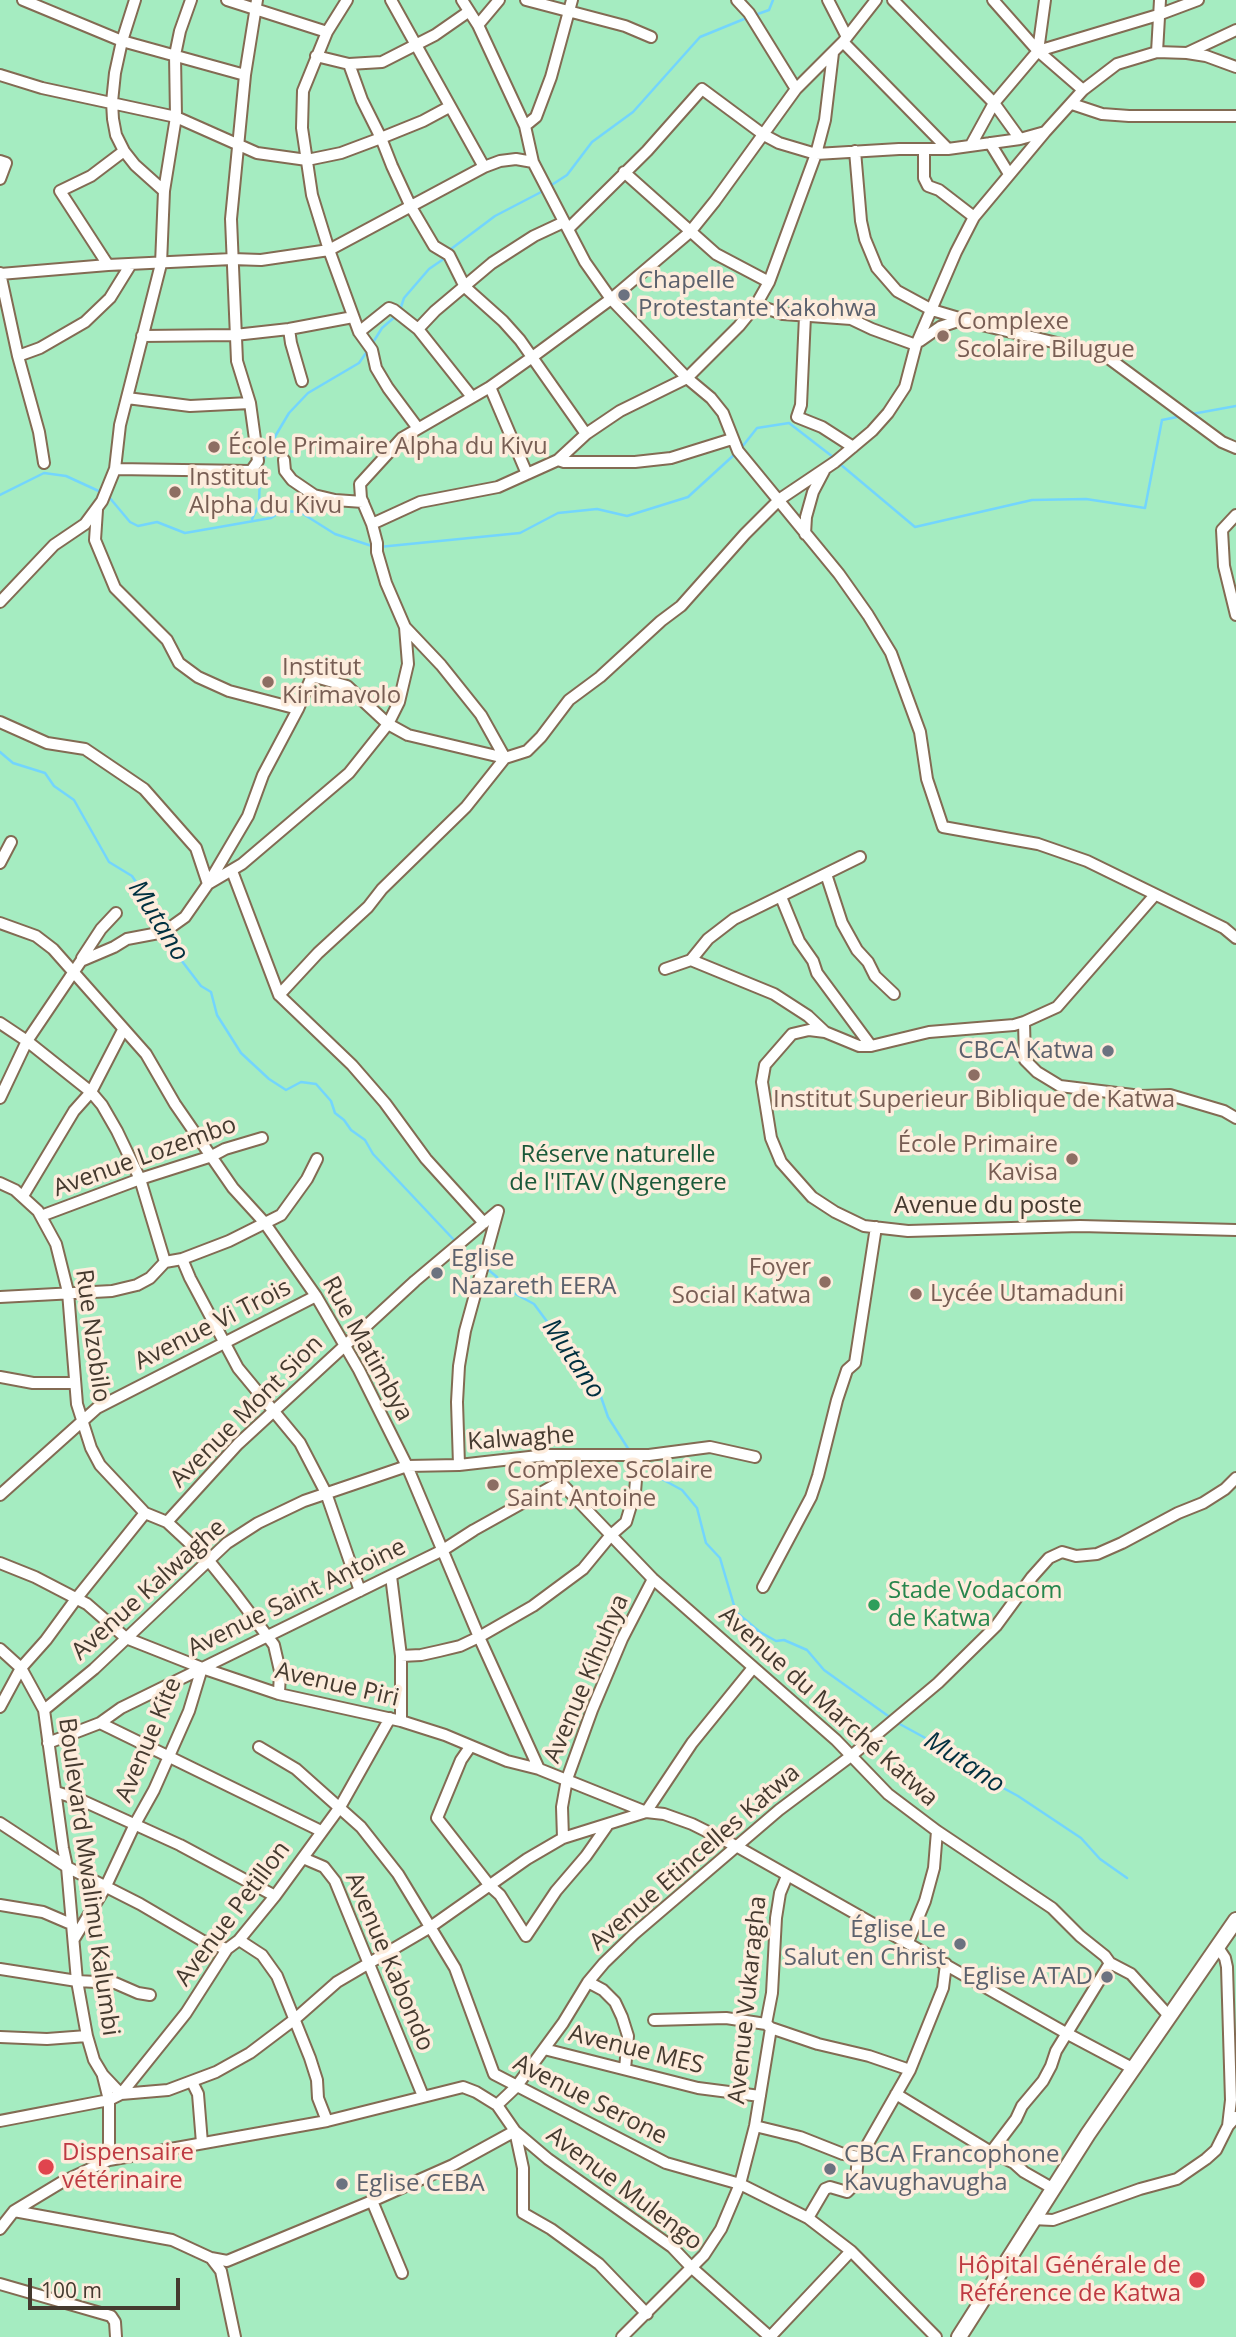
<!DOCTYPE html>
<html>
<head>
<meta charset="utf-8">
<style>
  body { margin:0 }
  #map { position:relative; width:1236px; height:2337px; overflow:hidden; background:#fdecdc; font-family:"Open Sans",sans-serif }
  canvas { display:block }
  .scale { position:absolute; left:28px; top:2278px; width:152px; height:32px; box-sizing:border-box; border:4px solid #453a2f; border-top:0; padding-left:9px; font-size:21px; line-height:24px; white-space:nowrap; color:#453a2f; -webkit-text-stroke:5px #fdecdc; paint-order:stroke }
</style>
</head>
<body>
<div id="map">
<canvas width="1236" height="2337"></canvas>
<div class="scale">100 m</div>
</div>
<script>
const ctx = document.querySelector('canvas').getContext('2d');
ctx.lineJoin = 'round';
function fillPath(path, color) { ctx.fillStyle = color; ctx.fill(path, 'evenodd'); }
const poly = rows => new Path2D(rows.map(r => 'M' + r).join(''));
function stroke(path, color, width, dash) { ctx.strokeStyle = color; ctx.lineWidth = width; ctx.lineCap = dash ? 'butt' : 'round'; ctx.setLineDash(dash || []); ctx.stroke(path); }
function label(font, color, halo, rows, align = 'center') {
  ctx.font = font + ' "Open Sans",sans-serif'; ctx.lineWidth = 7; ctx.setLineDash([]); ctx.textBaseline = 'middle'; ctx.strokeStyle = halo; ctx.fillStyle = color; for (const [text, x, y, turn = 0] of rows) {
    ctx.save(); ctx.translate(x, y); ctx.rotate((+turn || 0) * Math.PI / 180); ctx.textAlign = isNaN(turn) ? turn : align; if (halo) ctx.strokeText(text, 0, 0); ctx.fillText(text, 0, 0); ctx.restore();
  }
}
const green = poly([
  [0,0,1236,0,1236,2337,0,2337]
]);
const stream = poly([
  [755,15,769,10,773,0],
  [550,186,567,175,592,142,633,112,700,37,749,17],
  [450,253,451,249,495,216,545,190],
  [400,310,404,298,429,269,445,258],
  [372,344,382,328,397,315],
  [1192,414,1236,406],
  [742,447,757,428,789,423,833,457],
  [840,464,915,527,1032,500,1086,499,1145,508,1162,420,1182,416],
  [0,495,44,473,66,476,103,493],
  [109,497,130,522,138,526,157,522,185,533,271,518,282,511,300,512,335,534,372,546],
  [252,519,259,505,260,471,267,450,289,413,308,393,359,363,368,350],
  [379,547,520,533,558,513,597,509,627,516,688,497,735,454],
  [0,752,13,763,45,773,54,786,74,800,109,862,132,876,148,900,158,929],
  [162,935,201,986,211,992,217,1015,241,1053,269,1079,286,1090,301,1082,316,1084,331,1101,335,1113,344,1120,351,1130,365,1140,373,1154,455,1241],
  [460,1246,482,1263],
  [486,1268,497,1277,501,1286,534,1304,566,1347,580,1360,586,1377,600,1394,608,1417,629,1450],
  [640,1462,658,1477,682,1490,697,1508,706,1543,720,1558,736,1612,760,1632,776,1641,784,1640,807,1650,824,1670,891,1718],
  [896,1722,962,1758,994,1783,1018,1796,1081,1838,1100,1859,1127,1878]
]);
const minor = poly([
  [23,0,122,41,245,75],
  [135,0,122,41,115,73,112,102,113,119,116,135,124,151,135,165,164,191],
  [227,0,327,32],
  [347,0,327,32,303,91,302,128,312,195,329,250,359,332,372,350,376,368,388,388,417,427],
  [391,0,484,167],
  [462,0,478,25,525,126,533,162,585,262,611,299,687,378,711,398,723,413,738,451,839,574,868,615,891,653,920,732,927,779,943,827,1038,844,1087,861,1224,928,1236,938],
  [526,0,625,26,651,37],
  [737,0,749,13,796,89],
  [828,0,847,37],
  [893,0,994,103,1020,139],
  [993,0,1038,51,1083,90],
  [478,25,499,0],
  [843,42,948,149],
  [1038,51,1045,0],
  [1157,52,1160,0],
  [1187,53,1206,56,1236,67],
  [316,56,349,64,382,62,435,35,468,12],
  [349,64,362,100,381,138,392,166,411,207,434,246,449,255,465,287,503,321,520,340,586,434],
  [0,75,42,88,176,117,257,153,307,160,341,153,381,138,423,121,449,107],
  [1072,104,1102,114,1129,116,1236,116],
  [525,126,536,117,551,77,572,0],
  [990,143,1009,174],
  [971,145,994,103,1038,51,1158,15,1198,0],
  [924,150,924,178,928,186,939,190,974,217],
  [855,151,861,221,865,239,877,268,897,291,932,310,986,326,1103,354,1222,442,1236,448],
  [0,161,6,163,0,179],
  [624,172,716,254,769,282],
  [568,229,647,151,702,89,764,135,779,143,816,154,899,149,948,149,1020,139,1045,132],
  [108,265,60,191,91,176,124,151],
  [0,273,18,356,39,432,44,463],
  [0,274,108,265,232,259,261,260,329,250,484,167,500,161,516,159,533,162],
  [756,305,783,314,851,319,872,329,916,345],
  [805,316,801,405,797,417,822,427,853,447],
  [289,329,291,343,302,381],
  [418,329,435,311,492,263,534,236,564,222],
  [359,332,389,308,394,310,418,329,472,397],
  [142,336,235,335,289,329,353,317],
  [920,341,940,327,964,319],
  [18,356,40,348,85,322,110,298,131,264],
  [490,387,527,474],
  [127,398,190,406,250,403],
  [284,460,285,471,292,480,314,495,335,500,363,502],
  [558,460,564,462,635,462,671,458,732,439],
  [115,469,251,471,258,461,250,403,237,361,231,219,245,75,257,0],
  [97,510,95,540,115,588,167,640,179,663,198,677,229,691,298,709],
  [1236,515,1222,530,1224,566,1236,615],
  [372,524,420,502,498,487,558,460,586,434,620,411,687,378,739,326,756,305,769,282,816,154,825,120,833,53],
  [805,534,806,517,813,492,824,471],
  [0,602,54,545,85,524,102,501,115,469,120,425,161,264,164,191,176,117,175,55,180,31,191,0],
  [0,722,47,743,85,749,144,789,196,848,208,884],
  [505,758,481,715,441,665,405,627,386,583,377,552,377,543,372,524,361,498,360,484,402,438,490,387,531,358,611,299,690,232,715,201,796,89,843,42,876,0],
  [0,863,11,842],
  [232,871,279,995,352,1065,385,1103,426,1159,484,1223],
  [826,874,842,923,857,950,868,962,875,976,894,994],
  [208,884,248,816,263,775,298,709,312,676,347,686,388,724,408,735,505,758],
  [1154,896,1057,1007,1024,1022,1014,1025,929,1032,871,1046,859,1046,825,1032,809,1030,792,1034,765,1065,762,1082,771,1138,781,1162,812,1197,835,1212,864,1226,908,1231,1080,1226,1236,1230],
  [781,897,799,941,813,961,817,973,871,1046],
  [0,923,36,936,53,949,146,1054,175,1104,233,1188,264,1222,316,1296,359,1370,407,1466,479,1637,539,1769,646,1812,692,1743,752,1669],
  [82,958,101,929,116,913],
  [691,960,774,994,808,1016,825,1032],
  [665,969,691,960,708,939,734,919,860,857],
  [279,995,318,953,368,907,382,889,466,807,505,758,527,751,541,737,569,700,600,677,661,621,681,606,745,534,780,499,835,462,872,431,888,413,905,387,916,345,956,252,974,217,1045,132,1083,90,1117,64,1157,52,1187,53,1236,30],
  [1024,1022,1025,1060,1037,1072,1060,1086,1141,1096,1170,1095,1224,1111,1236,1118],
  [0,1023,27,1041,91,1092,102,1105,117,1131,140,1179,165,1262],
  [0,1098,27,1041,81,961,114,947,127,939,164,932,185,917,208,884,242,864,349,773,388,724,399,702,408,664,405,627],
  [0,1183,15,1190,38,1211,56,1244,68,1292,77,1404,91,1448,100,1465,145,1513,167,1522,209,1561,234,1592,274,1645,280,1671,279,1694],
  [23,1196,74,1111,91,1092,123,1030],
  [41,1216,140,1179,212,1156,225,1149,262,1138],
  [182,1259,190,1278,238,1368,300,1443,326,1493,360,1591],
  [0,1297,112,1291,137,1285,150,1278,165,1262,182,1259,229,1241,281,1215,307,1179,317,1159],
  [0,1377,33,1383,74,1383],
  [547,1455,560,1482,653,1579,836,1740,888,1794,937,1831,1052,1908,1080,1936,1105,1956,1110,1963,1131,1974,1170,2017],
  [459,1465,457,1402,459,1366,465,1331,498,1211],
  [0,1495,97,1408,316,1296],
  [167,1522,238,1444,415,1281,498,1211],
  [0,1563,35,1577,87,1604,126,1638,202,1668,279,1694,401,1721,445,1735,507,1761,539,1769],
  [391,1576,401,1656,401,1721],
  [763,1587,811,1497,818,1476,837,1400,847,1370,855,1363,876,1227],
  [0,1649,21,1668,44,1710,63,1848,67,1867,77,1981,87,2036,94,2060,103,2075,121,2094,168,2090,216,2072,250,2053,295,2019,337,1982,429,1928,527,1859,563,1838,646,1812,664,1814,692,1824,736,1846,1066,2033,1132,2068],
  [401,1656,421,1655,439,1651,460,1646,479,1637,533,1606,583,1569,611,1535,626,1522,635,1492,638,1455],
  [0,1707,21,1668,46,1640,76,1599,145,1513],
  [44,1710,94,1669,227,1543,258,1523,304,1501,407,1466,459,1465,547,1455,649,1455,710,1447,755,1457],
  [100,1723,321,1831],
  [48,1743,100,1723,121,1708,443,1550,474,1530,560,1482],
  [259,1747,296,1769,361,1827,398,1874,455,1968,494,2074,666,2163,740,2184,808,2218,851,2251,936,2337],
  [470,1747,461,1760,437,1818,490,1886,500,1895,526,1936,556,1891,586,1856,607,1826],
  [56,1792,81,1800,180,1845,275,1896],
  [0,1823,67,1867,140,1904,203,1941,227,1949],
  [563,1838,562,1807,567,1779,592,1710,622,1639,653,1579],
  [303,1858,324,1867,335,1881,423,2096],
  [0,1905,43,1912,71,1924],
  [74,1939,105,1888,135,1824,154,1790,189,1711,202,1668],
  [239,1940,262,1955,277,1976,310,2058,317,2080,318,2098,327,2121],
  [908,1942,925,1901,934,1868,937,1831],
  [1217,1946,1225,1958,1227,1967,1231,2100,1228,2126],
  [0,1969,77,1981,115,1983,138,1993,150,1995],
  [588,1982,603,1990,615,2002,622,2017,628,2036,625,2069],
  [654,2020,726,2018,766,2024],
  [771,2028,818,2044,869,2056,910,2070],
  [0,2037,47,2039,87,2036],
  [544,2049,698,2088,760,2096],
  [103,2076,109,2100,109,2160],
  [192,2082,198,2094,202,2143],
  [896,2094,991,2152,1014,2163,1024,2172,1052,2188],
  [497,2105,516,2087,563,2023,588,1982,604,1963,634,1934,779,1810,851,1756,938,1683,996,1626,1032,1577,1049,1558,1062,1552,1076,1556,1097,1554,1122,1543,1178,1513,1203,1503,1225,1489,1236,1478],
  [0,2121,109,2100,121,2094,186,2013,227,1949,239,1940,275,1896,340,1807,390,1718],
  [755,2126,800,2137,843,2154,858,2157],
  [515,2131,548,2159,672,2247,691,2267,770,2337],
  [991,2152,1016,2119,1022,2106,1043,2081,1051,2066,1056,2051,1110,1963],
  [372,2201,402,2273],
  [14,2211,172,2240,211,2258,221,2271,235,2337],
  [808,2218,825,2189,830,2187,847,2192,853,2186,856,2178,858,2157,862,2154,910,2070,943,1988,946,1964],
  [1032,2219,1053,2220,1140,2189,1177,2179,1206,2159,1216,2150,1228,2126,1236,2117],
  [0,2229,14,2211,62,2182,109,2160,327,2121,463,2087,476,2092,497,2105,515,2131,523,2168,523,2213,551,2229,599,2264,647,2314],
  [211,2258,227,2261,372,2201,453,2165,515,2131],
  [0,2284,111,2316,115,2322,116,2337],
  [622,2337,704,2255,721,2229,740,2184,755,2126,771,2028,766,2024,772,1993,776,1918,780,1893,787,1876],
  [770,2337,851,2251]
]);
const major = poly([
  [959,2337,1088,2134,1236,1920]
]);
const markers = [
  [624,295,7,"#6b7280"],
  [943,336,7,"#8d6e63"],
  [214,447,7,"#8d6e63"],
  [175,492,7,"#8d6e63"],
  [268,682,7,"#8d6e63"],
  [1108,1051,7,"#6b7280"],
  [974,1075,7,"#8d6e63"],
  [1072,1159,7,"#8d6e63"],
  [437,1273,7,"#6b7280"],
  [825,1282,7,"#8d6e63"],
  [916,1294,7,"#8d6e63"],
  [493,1485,7,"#8d6e63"],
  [874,1605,7,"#2e9e5b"],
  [960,1944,7,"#6b7280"],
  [1107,1977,7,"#6b7280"],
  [46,2167,9,"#e0444e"],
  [830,2169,7,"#6b7280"],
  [342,2184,7,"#6b7280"],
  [1197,2280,9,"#e0444e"]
];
const worshipNames = [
  ["Chapelle",638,281],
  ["Protestante Kakohwa",638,309],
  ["CBCA Katwa",1094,1051,"right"],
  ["Eglise",451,1259],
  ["Nazareth EERA",451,1287],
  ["Église Le",946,1930,"right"],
  ["Salut en Christ",946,1958,"right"],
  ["Eglise ATAD",1093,1977,"right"],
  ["CBCA Francophone",844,2155],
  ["Kavughavugha",844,2183],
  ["Eglise CEBA",356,2184]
];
const educationNames = [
  ["Complexe",957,322],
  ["Scolaire Bilugue",957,350],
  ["École Primaire Alpha du Kivu",228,447],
  ["Institut",189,478],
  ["Alpha du Kivu",189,506],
  ["Institut",282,668],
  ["Kirimavolo",282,696],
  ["Institut Superieur Biblique de Katwa",974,1100,"center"],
  ["École Primaire",1058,1145,"right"],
  ["Kavisa",1058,1173,"right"],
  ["Foyer",811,1268,"right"],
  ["Social Katwa",811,1296,"right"],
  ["Lycée Utamaduni",930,1294],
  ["Complexe Scolaire",507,1471],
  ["Saint Antoine",507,1499]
];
const parkNames = [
  ["Réserve naturelle",618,1155],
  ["de l'ITAV (Ngengere",618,1183]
];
const streetNames = [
  ["Avenue Lozembo",145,1157,-20],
  ["Avenue du poste",988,1206],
  ["Avenue Vi Trois",213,1325,-27],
  ["Rue Nzobilo",92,1336,82],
  ["Rue Matimbya",367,1349,61],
  ["Avenue Mont Sion",247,1412,-45],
  ["Kalwaghe",521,1439,-4],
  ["Avenue Kalwaghe",149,1590,-42],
  ["Avenue Saint Antoine",297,1598,-26],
  ["Avenue Kihuhya",587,1679,-67],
  ["Avenue Piri",337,1685,13],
  ["Avenue du Marché Katwa",828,1707,42],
  ["Avenue Kite",149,1740,-67],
  ["Avenue Etincelles Katwa",695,1858,-41],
  ["Boulevard Mwalimu Kalumbi",88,1877,82],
  ["Avenue Petillon",233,1914,-53],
  ["Avenue Kabondo",389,1962,67],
  ["Avenue Vukaragha",748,2000,-84],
  ["Avenue MES",636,2050,14],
  ["Avenue Serone",590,2100,27],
  ["Avenue Mulengo",624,2189,37]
];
const leisureNames = [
  ["Stade Vodacom",888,1591],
  ["de Katwa",888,1619]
];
const healthNames = [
  ["Dispensaire",62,2153],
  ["vétérinaire",62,2181],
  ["Hôpital Générale de",1181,2266,"right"],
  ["Référence de Katwa",1181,2294,"right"]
];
const waterNames = [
  ["Mutano",158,921,58],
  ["Mutano",573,1359,56],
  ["Mutano",964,1763,33]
];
fillPath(green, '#a5ecc1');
stroke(stream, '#73d5fd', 2.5);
stroke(minor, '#836b53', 14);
stroke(major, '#836b53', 18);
stroke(minor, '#fff', 10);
stroke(major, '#fff', 14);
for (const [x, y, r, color] of markers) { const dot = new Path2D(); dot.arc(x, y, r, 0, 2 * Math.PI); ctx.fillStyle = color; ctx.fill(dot); stroke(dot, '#fdecdc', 2.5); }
label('24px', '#5b616d', '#fdecdc', worshipNames, 'left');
label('24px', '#785e54', '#fdecdc', educationNames, 'left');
label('24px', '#1a5939', '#fdecdc', parkNames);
label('24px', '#453a2f', '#fdecdc', streetNames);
label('24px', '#27864d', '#fdecdc', leisureNames, 'left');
label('24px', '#be3a42', '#fdecdc', healthNames, 'left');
label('italic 26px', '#003040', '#fdecdc', waterNames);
</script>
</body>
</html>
